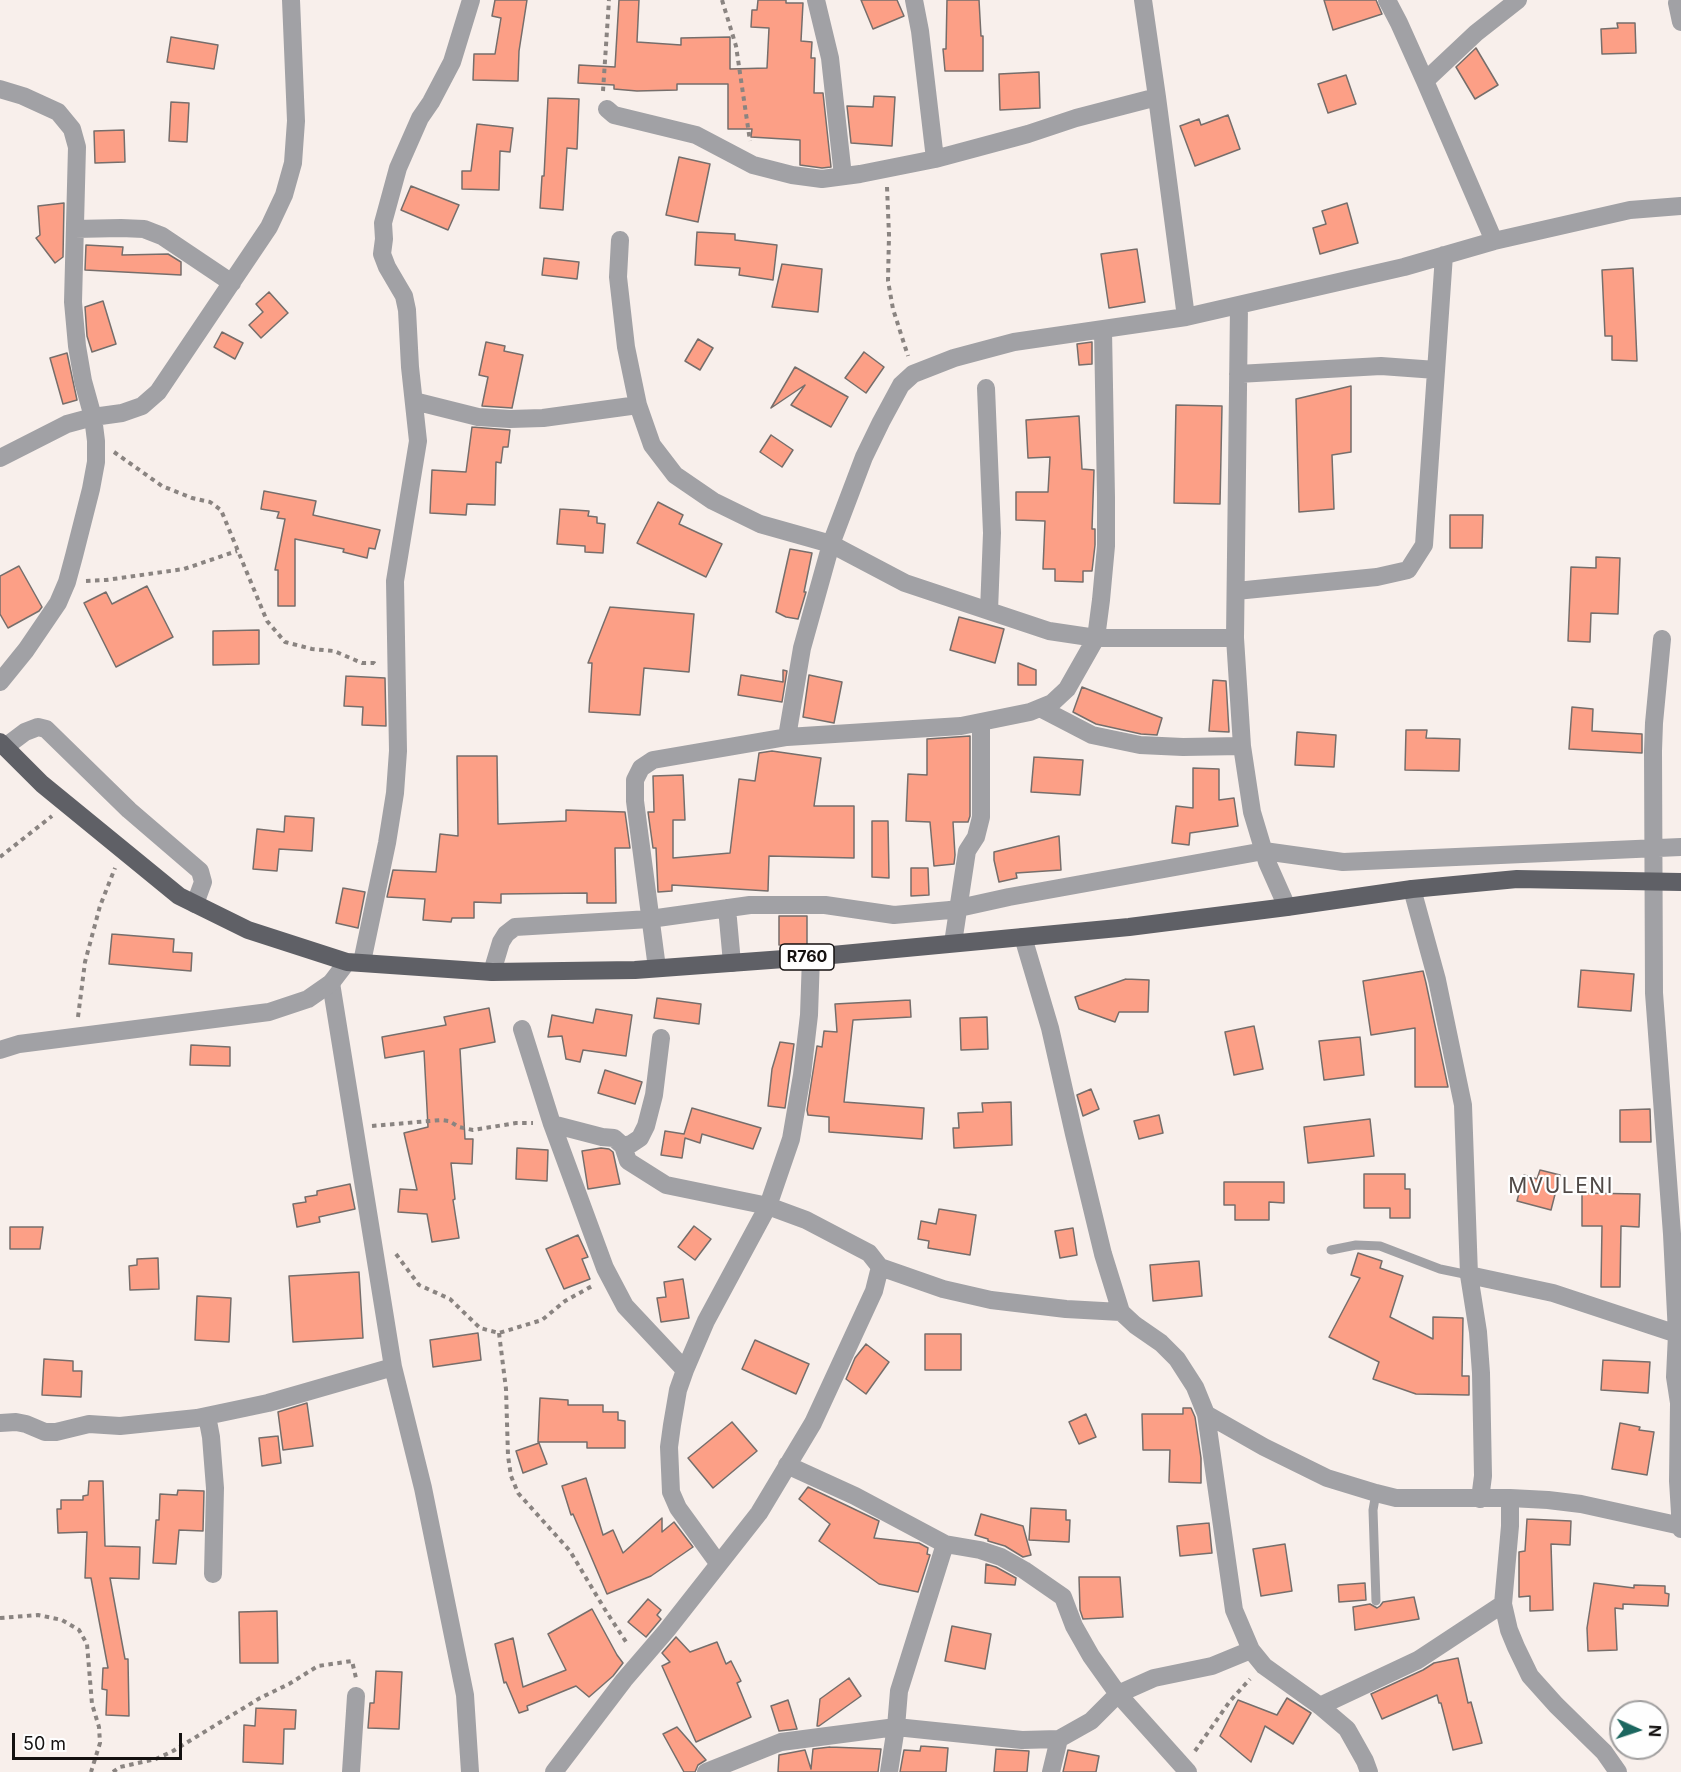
<!DOCTYPE html>
<html>
<head>
<meta charset="utf-8">
<style>
  body { margin:0 }
  #map { position:relative; width:1681px; height:1772px; overflow:hidden; background:#f8efeb; font-family:Inter,sans-serif }
  canvas { display:block }
  .north { position:absolute; left:1609px; top:1700px; width:60px; height:60px; box-sizing:border-box; background:#fefefe; border:2px solid #a09f9f; border-radius:50%; rotate:93deg; font-size:16px; font-weight:700; line-height:24px; text-align:center; color:#141110 }
  .north::after { content:''; display:block; margin:auto; width:21px; height:27px; background:#1b665f; clip-path:polygon(50% 0,100% 100%,50% 72%,0 100%) }
  .scale { position:absolute; left:12px; top:1733px; width:170px; height:27px; box-sizing:border-box; border:3px solid #141110; border-top:0; padding-left:8px; font-size:18px; line-height:21px; white-space:nowrap; color:#141110; -webkit-text-stroke:4px #fefefe; paint-order:stroke }
</style>
</head>
<body>
<div id="map">
<canvas width="1681" height="1772"></canvas>
<div class="north">N</div>
<div class="scale">50 m</div>
</div>
<script>
const ctx = document.querySelector('canvas').getContext('2d');
ctx.lineJoin = 'round';
function fillPath(path, color) { ctx.fillStyle = color; ctx.fill(path, 'evenodd'); }
const poly = rows => new Path2D(rows.map(r => 'M' + r).join(''));
function stroke(path, color, width, dash) { ctx.strokeStyle = color; ctx.lineWidth = width; ctx.lineCap = dash ? 'butt' : 'round'; ctx.setLineDash(dash || []); ctx.stroke(path); }
function label(font, color, halo, rows, align = 'center') {
  ctx.font = font + ' Inter,sans-serif'; ctx.lineWidth = 4.5; ctx.setLineDash([]); ctx.textBaseline = 'middle'; ctx.strokeStyle = halo; ctx.fillStyle = color; for (const [text, x, y, turn = 0] of rows) {
    ctx.save(); ctx.translate(x, y); ctx.rotate((+turn || 0) * Math.PI / 180); ctx.textAlign = isNaN(turn) ? turn : align; if (halo) ctx.strokeText(text, 0, 0); ctx.fillText(text, 0, 0); ctx.restore();
  }
}
const building = poly([
  [495,0,527,0,519,51,518,81,473,80,474,54,495,54,501,18,492,16,495,0],
  [619,0,639,0,637,42,681,45,681,38,730,37,730,69,767,68,769,28,751,27,752,10,757,10,758,0,786,0,786,3,803,3,801,41,812,42,811,58,815,58,814,93,823,93,831,167,822,168,800,165,800,140,751,137,752,129,728,129,728,84,677,84,677,90,637,91,614,89,614,85,578,83,579,65,615,67,619,0],
  [861,0,897,0,904,16,873,29,861,0],
  [947,0,979,0,981,36,983,36,983,71,945,71,943,49,946,49,947,0],
  [1324,0,1376,0,1382,14,1333,30,1324,0],
  [1617,23,1635,23,1636,53,1602,54,1601,29,1618,28,1617,23],
  [171,37,218,45,214,69,167,62,171,37],
  [1476,48,1498,85,1475,99,1456,67,1476,48],
  [1039,72,1040,108,1000,110,999,74,1039,72],
  [1346,75,1356,104,1328,113,1318,84,1346,75],
  [874,96,895,97,892,146,851,143,847,106,873,107,874,96],
  [548,98,579,99,577,149,567,148,563,210,540,208,542,176,544,176,548,98],
  [171,102,189,103,187,142,169,141,171,102],
  [1228,115,1240,149,1195,166,1180,126,1199,119,1201,125,1228,115],
  [477,124,513,128,510,152,500,151,499,190,462,189,462,171,471,171,477,124],
  [124,130,125,162,95,163,94,131,124,130],
  [679,157,710,164,698,222,666,215,679,157],
  [411,186,459,205,448,230,401,210,411,186],
  [64,203,63,257,55,263,36,238,40,235,38,206,64,203],
  [1347,203,1358,243,1320,254,1313,228,1326,224,1322,211,1347,203],
  [697,232,735,234,735,240,777,245,773,280,739,275,740,268,695,265,697,232],
  [86,245,123,247,122,255,168,254,181,262,181,275,85,270,86,245],
  [1137,249,1145,302,1109,308,1101,254,1137,249],
  [544,258,579,262,577,279,542,275,544,258],
  [782,264,822,269,818,312,772,307,782,264],
  [1633,268,1637,361,1612,360,1612,336,1605,336,1602,270,1633,268],
  [269,292,288,313,261,338,249,325,263,312,256,304,269,292],
  [103,301,116,344,92,352,87,336,85,307,103,301],
  [222,332,243,343,235,359,214,347,222,332],
  [698,339,713,348,700,370,685,361,698,339],
  [486,342,505,346,504,351,523,355,512,408,482,406,488,377,479,375,486,342],
  [1092,342,1092,364,1079,365,1077,344,1092,342],
  [864,352,884,367,866,393,845,378,864,352],
  [67,353,77,400,63,404,50,358,67,353],
  [795,367,848,397,831,427,791,405,805,385,771,408,795,367],
  [1351,386,1351,452,1332,455,1334,509,1299,512,1296,399,1351,386],
  [1176,405,1222,406,1220,504,1174,503,1176,405],
  [1079,416,1082,469,1094,470,1092,529,1095,529,1095,545,1092,571,1083,571,1083,582,1055,581,1055,569,1043,569,1045,521,1016,520,1016,492,1048,492,1050,457,1028,458,1026,420,1079,416],
  [472,427,510,430,508,447,503,447,501,463,496,462,495,505,467,504,466,515,430,513,432,470,466,472,472,427],
  [771,435,793,450,782,467,760,452,771,435],
  [264,491,316,501,313,515,380,530,375,549,369,548,367,558,343,552,344,549,295,539,295,606,278,606,278,570,275,570,285,519,277,518,279,512,261,509,264,491],
  [658,502,683,515,679,524,722,544,706,577,637,543,658,502],
  [560,509,589,511,588,516,597,517,597,523,605,524,603,553,585,552,585,546,557,544,560,509],
  [1450,515,1483,515,1482,548,1450,548,1450,515],
  [790,549,812,553,804,592,806,592,798,619,786,617,776,612,790,549],
  [1596,557,1620,558,1618,614,1591,613,1590,642,1568,641,1571,567,1596,568,1596,557],
  [19,566,42,607,39,611,8,628,0,614,0,576,19,566],
  [147,586,173,637,116,667,84,603,106,592,112,604,147,586],
  [610,607,694,614,689,672,644,668,640,715,589,712,592,663,588,663,610,607],
  [959,617,1004,629,995,663,950,650,959,617],
  [259,630,259,664,213,665,213,631,259,630],
  [1018,663,1036,670,1036,685,1018,685,1018,663],
  [783,670,787,671,782,702,738,695,741,675,783,682,783,670],
  [809,675,842,682,834,723,803,717,809,675],
  [346,676,385,678,386,726,362,725,363,707,344,706,346,676],
  [1213,680,1226,681,1229,732,1209,731,1213,680],
  [1082,687,1162,718,1157,735,1141,734,1096,724,1073,712,1082,687],
  [1572,707,1593,709,1592,731,1642,734,1642,753,1569,749,1572,707],
  [1406,730,1427,730,1426,738,1460,739,1459,771,1405,770,1406,730],
  [1297,732,1336,735,1334,767,1295,765,1297,732],
  [970,736,970,816,968,822,953,822,955,855,954,864,934,866,930,822,906,821,908,774,927,775,927,739,970,736],
  [772,751,821,758,814,806,854,806,854,858,769,856,768,891,672,885,672,891,658,892,656,848,653,848,648,812,654,812,653,776,683,775,685,820,673,820,673,858,730,853,739,779,755,781,759,753,772,751],
  [457,756,497,756,498,824,566,821,566,810,625,812,630,848,615,848,616,903,587,903,587,893,501,894,501,903,474,902,474,918,452,918,451,922,423,920,425,899,387,897,393,870,436,872,440,834,458,836,457,756],
  [1034,757,1083,760,1080,795,1031,792,1034,757],
  [1193,768,1219,769,1219,800,1234,798,1238,826,1190,833,1189,845,1172,843,1176,806,1193,808,1193,768],
  [285,816,314,818,312,851,279,849,277,871,253,869,257,829,284,832,285,816],
  [872,821,888,821,889,878,872,877,872,821],
  [1059,836,1061,870,1016,873,1017,878,999,882,994,860,994,852,1059,836],
  [911,868,928,868,929,895,911,896,911,868],
  [343,888,365,892,358,928,336,923,343,888],
  [779,916,807,916,807,946,779,945,779,916],
  [112,934,174,939,173,952,192,953,191,971,109,964,112,934],
  [1581,970,1634,974,1631,1011,1578,1007,1581,970],
  [1423,971,1426,983,1448,1087,1415,1087,1415,1028,1371,1035,1363,981,1423,971],
  [1126,979,1149,980,1148,1012,1119,1012,1115,1022,1079,1009,1075,997,1126,979],
  [657,998,701,1004,699,1024,654,1018,657,998],
  [910,1000,911,1017,853,1020,844,1102,924,1108,922,1139,829,1132,829,1117,808,1115,807,1110,817,1046,822,1047,824,1031,837,1032,835,1004,910,1000],
  [489,1008,495,1042,460,1049,465,1139,473,1139,472,1164,451,1163,455,1199,453,1200,459,1238,432,1242,427,1214,398,1212,400,1189,417,1190,404,1133,428,1127,424,1051,385,1058,382,1037,446,1025,444,1017,489,1008],
  [596,1009,632,1015,626,1056,583,1050,580,1062,566,1059,562,1036,548,1037,552,1015,593,1023,596,1009],
  [987,1017,988,1049,961,1050,960,1018,987,1017],
  [1254,1026,1263,1069,1234,1075,1225,1032,1254,1026],
  [1360,1037,1364,1075,1324,1080,1319,1041,1360,1037],
  [780,1042,794,1044,785,1108,768,1106,772,1069,780,1042],
  [191,1045,230,1047,230,1066,190,1065,191,1045],
  [605,1070,642,1082,635,1104,598,1093,605,1070],
  [1091,1089,1099,1109,1083,1116,1077,1095,1091,1089],
  [1011,1102,1012,1145,954,1148,953,1128,959,1128,958,1113,983,1112,982,1103,1011,1102],
  [692,1108,761,1128,753,1149,702,1134,700,1143,685,1138,682,1158,661,1155,665,1131,684,1134,692,1108],
  [1650,1109,1651,1142,1620,1142,1620,1110,1650,1109],
  [1159,1115,1163,1133,1139,1139,1134,1121,1159,1115],
  [1370,1119,1374,1156,1308,1163,1304,1127,1370,1119],
  [517,1148,548,1150,547,1181,516,1179,517,1148],
  [601,1148,609,1149,613,1152,620,1184,588,1189,582,1151,601,1148],
  [1540,1170,1560,1175,1551,1210,1517,1201,1524,1175,1537,1179,1540,1170],
  [1364,1174,1405,1174,1405,1189,1410,1189,1410,1218,1390,1218,1390,1208,1364,1208,1364,1174],
  [1224,1182,1284,1182,1284,1203,1269,1202,1269,1220,1235,1220,1235,1205,1224,1205,1224,1182],
  [350,1184,355,1209,319,1217,320,1222,297,1227,293,1204,306,1202,305,1197,317,1195,317,1191,350,1184],
  [1582,1193,1640,1194,1639,1227,1621,1226,1620,1287,1601,1287,1602,1226,1582,1226,1582,1193],
  [939,1209,976,1215,970,1255,928,1248,929,1241,918,1239,921,1221,936,1224,939,1209],
  [694,1226,711,1239,695,1260,678,1247,694,1226],
  [10,1227,43,1227,40,1249,10,1249,10,1227],
  [1073,1228,1077,1255,1060,1258,1055,1231,1073,1228],
  [578,1235,588,1257,582,1259,590,1279,564,1289,546,1249,578,1235],
  [1358,1253,1382,1261,1380,1268,1403,1276,1390,1317,1433,1339,1433,1317,1463,1318,1462,1376,1469,1376,1469,1395,1416,1394,1373,1379,1379,1362,1329,1337,1360,1278,1351,1275,1358,1253],
  [158,1258,159,1289,130,1290,129,1266,137,1265,137,1259,158,1258],
  [1199,1261,1202,1296,1153,1301,1150,1265,1199,1261],
  [359,1272,363,1338,293,1342,289,1276,359,1272],
  [683,1279,689,1318,661,1322,657,1298,666,1297,664,1282,683,1279],
  [197,1296,231,1298,229,1342,195,1340,197,1296],
  [478,1333,481,1360,433,1367,430,1340,478,1333],
  [925,1334,961,1334,961,1370,925,1370,925,1334],
  [755,1340,809,1364,796,1394,742,1369,755,1340],
  [866,1344,889,1362,866,1394,846,1379,855,1358,866,1344],
  [44,1359,73,1361,73,1371,82,1371,81,1397,42,1395,44,1359],
  [1603,1360,1650,1362,1648,1393,1601,1390,1603,1360],
  [540,1398,568,1400,568,1405,603,1405,603,1412,618,1412,618,1420,625,1421,625,1448,587,1448,587,1442,538,1442,540,1398],
  [307,1403,313,1446,283,1450,278,1412,307,1403],
  [1183,1408,1191,1408,1195,1417,1201,1458,1201,1483,1169,1482,1170,1450,1143,1450,1142,1414,1183,1414,1183,1408],
  [1086,1414,1096,1437,1079,1444,1069,1422,1086,1414],
  [732,1422,757,1451,713,1488,688,1458,732,1422],
  [1620,1423,1640,1427,1639,1430,1654,1432,1647,1475,1612,1469,1620,1423],
  [278,1436,281,1463,262,1466,259,1438,278,1436],
  [539,1443,547,1464,523,1473,516,1451,539,1443],
  [586,1478,603,1535,613,1530,623,1553,662,1518,662,1532,674,1522,693,1547,651,1576,607,1594,573,1514,571,1515,562,1486,586,1478],
  [89,1481,103,1481,105,1546,140,1547,139,1579,110,1578,125,1659,128,1659,129,1716,106,1715,107,1690,102,1689,103,1668,108,1668,91,1578,85,1578,87,1532,58,1533,57,1509,61,1509,61,1500,83,1500,83,1496,88,1495,89,1481],
  [808,1487,879,1521,874,1538,919,1543,928,1548,927,1554,930,1555,918,1592,879,1584,819,1541,830,1524,799,1499,808,1487],
  [178,1490,204,1491,203,1531,179,1530,176,1564,153,1563,156,1520,159,1520,160,1494,177,1495,178,1490],
  [1031,1508,1066,1510,1066,1520,1070,1520,1069,1542,1029,1540,1031,1508],
  [981,1514,1023,1526,1031,1555,1023,1557,1005,1546,988,1541,988,1539,975,1535,981,1514],
  [1527,1519,1571,1521,1570,1545,1551,1544,1553,1610,1530,1611,1530,1596,1519,1597,1519,1552,1525,1551,1527,1519],
  [1209,1523,1212,1553,1180,1556,1177,1526,1209,1523],
  [1285,1544,1292,1591,1261,1596,1253,1549,1285,1544],
  [986,1564,996,1567,1016,1578,1015,1585,985,1583,986,1564],
  [1079,1577,1120,1577,1123,1617,1083,1619,1080,1610,1079,1577],
  [1365,1583,1366,1600,1339,1602,1338,1585,1365,1583],
  [1594,1583,1634,1588,1634,1585,1665,1586,1665,1593,1669,1594,1668,1606,1623,1604,1623,1609,1615,1608,1617,1650,1588,1651,1587,1628,1594,1583],
  [1414,1597,1419,1619,1355,1630,1353,1607,1370,1604,1377,1608,1380,1606,1383,1602,1414,1597],
  [648,1599,661,1610,657,1615,661,1619,646,1637,628,1622,648,1599],
  [592,1609,617,1655,623,1663,613,1676,589,1697,576,1686,527,1706,528,1710,519,1713,506,1682,504,1683,495,1644,513,1638,523,1687,566,1670,548,1634,592,1609],
  [277,1611,278,1663,240,1663,239,1612,277,1611],
  [952,1626,991,1634,985,1669,945,1661,952,1626],
  [676,1637,690,1652,717,1642,726,1664,731,1661,741,1681,737,1683,751,1717,696,1742,662,1666,670,1662,662,1653,676,1637],
  [1458,1658,1468,1703,1471,1702,1482,1743,1453,1750,1441,1703,1439,1703,1437,1695,1382,1719,1371,1694,1423,1670,1434,1663,1458,1658],
  [376,1671,402,1672,399,1729,368,1728,370,1703,374,1703,376,1671],
  [849,1678,861,1696,819,1726,817,1726,820,1699,849,1678],
  [1287,1698,1311,1713,1293,1744,1265,1726,1251,1762,1220,1736,1238,1700,1277,1715,1287,1698],
  [788,1700,797,1729,779,1731,771,1706,788,1700],
  [256,1708,296,1710,295,1729,284,1729,283,1764,243,1762,244,1725,255,1726,256,1708],
  [677,1727,706,1760,698,1765,695,1772,684,1772,663,1734,677,1727],
  [921,1746,948,1748,946,1772,900,1772,904,1750,920,1751,921,1746],
  [830,1747,881,1749,878,1772,778,1772,779,1755,805,1750,811,1769,813,1749,830,1747],
  [996,1749,1029,1751,1027,1772,994,1772,996,1749],
  [1068,1750,1099,1756,1096,1772,1063,1772,1068,1750]
]);
const path = poly([
  [722,0,736,46,750,141],
  [603,91,609,0],
  [887,187,889,235,888,281,893,309,908,356],
  [114,452,162,486,192,498,210,502,221,510,267,621,285,642,312,649,334,651,362,663,374,663,377,666],
  [86,581,106,580,184,569,237,551],
  [0,857,52,816],
  [78,1017,85,962,100,906,115,868],
  [372,1126,441,1120,449,1121,459,1127,473,1130,516,1123,533,1123],
  [396,1254,419,1285,450,1299,480,1328,499,1333,542,1320,565,1301,594,1285],
  [499,1333,506,1389,508,1456,511,1476,518,1493,570,1551,604,1608,628,1645],
  [0,1618,38,1615,62,1620,79,1630,87,1644,92,1704,99,1727,100,1743,91,1772],
  [1195,1751,1230,1701,1250,1679],
  [113,1772,120,1767,156,1759,173,1751,260,1698,289,1684,318,1666,352,1661,356,1678]
]);
const service = poly([
  [1331,1250,1356,1245,1380,1246,1440,1269,1469,1275],
  [1376,1601,1373,1510,1376,1493]
]);
const minor = poly([
  [816,0,830,58,843,176],
  [914,0,920,31,935,159],
  [1143,0,1157,97,1186,317],
  [1387,0,1399,23,1425,81,1494,241],
  [1677,3,1681,22],
  [1425,81,1476,33,1518,0],
  [0,89,23,96,58,112,72,129,77,147,73,302,77,346,83,381,93,417,96,441,96,462,91,489,74,556,67,582,58,603,26,650,0,682],
  [607,109,614,115,696,135,753,165,792,175,822,179,860,174,935,159,1028,134,1076,118,1157,97],
  [75,229,121,228,144,229,162,236,232,283],
  [620,240,618,277,626,347,638,405,652,445,675,475,713,501,760,524,831,544,905,583,1049,631,1096,638,1235,638],
  [1239,306,1235,638,1242,746,1252,812,1267,862,1287,907],
  [1238,374,1381,366,1436,370],
  [986,388,992,533,989,611],
  [414,401,478,417,510,419,543,418,638,405],
  [0,458,67,424,93,417,122,413,142,406,158,392,269,227,284,195,293,163,296,121,291,0],
  [1236,591,1377,577,1408,570,1424,545,1444,255],
  [1662,639,1654,723,1653,751,1654,993,1672,1234,1677,1334,1675,1377,1679,1403,1678,1481,1681,1529],
  [1040,708,1092,735,1140,745,1183,747,1242,746],
  [787,737,802,648,831,544,864,457,881,422,901,385,913,374,954,358,1014,342,1186,317,1404,267,1494,241,1630,210,1681,206],
  [5,747,25,732,38,727,46,729,129,810,200,871,203,882,195,904],
  [1412,889,1437,980,1463,1105,1469,1275,1478,1332,1481,1373,1483,1476,1480,1499],
  [727,908,732,963],
  [1023,937,1050,1028,1074,1134,1103,1254,1121,1312,1135,1325,1161,1343,1177,1359,1195,1387,1206,1414,1234,1610,1251,1650,1264,1666,1320,1706,1347,1729,1365,1761,1369,1772],
  [953,943,967,851,976,837,981,817,981,722],
  [362,962,387,843,395,793,398,751,395,581,418,441,410,367,407,310,404,296,387,267,382,254,384,239,383,223,398,168,420,118,431,102,452,62,471,0],
  [657,968,635,801,635,780,641,768,653,760,787,737,961,726,1030,712,1052,703,1067,689,1096,638,1101,600,1106,546,1106,497,1103,330],
  [492,972,501,942,506,934,515,927,650,919,750,905,825,905,894,915,950,910,1009,897,1264,851,1343,862,1681,847],
  [331,983,393,1367,423,1488,465,1695,470,1772],
  [522,1029,552,1124,605,1268,625,1306,685,1370],
  [552,1124,602,1137,614,1138,623,1146,628,1161,666,1185,768,1206,806,1220,869,1253,880,1267,874,1291,813,1423,759,1513,667,1630,624,1680,554,1772],
  [623,1146,631,1144,640,1138,646,1126,654,1095,661,1038],
  [880,1267,943,1289,991,1300,1066,1309,1121,1312],
  [1469,1275,1553,1293,1677,1334],
  [1206,1414,1264,1447,1327,1478,1376,1493,1396,1498,1510,1498,1548,1500,1581,1504,1681,1526],
  [207,1416,211,1437,215,1488,213,1574],
  [0,1423,16,1422,26,1424,45,1432,56,1432,89,1424,120,1426,197,1418,268,1403,393,1367],
  [787,1465,855,1496,945,1544,980,1550,1001,1557,1024,1570,1063,1597,1074,1626,1091,1656,1118,1694,1188,1772],
  [1510,1498,1510,1526,1503,1604,1509,1630,1516,1647,1530,1676,1556,1705,1604,1752,1618,1772],
  [718,1563,678,1508,671,1492,669,1447,672,1425,678,1390,685,1370,706,1321,768,1206,791,1139,802,1075,809,1015,811,957],
  [1320,1706,1418,1660,1503,1604],
  [351,1772,356,1696],
  [706,1772,781,1742,896,1727,1022,1740,1059,1739,1091,1721,1118,1694,1154,1678,1212,1666,1251,1650],
  [889,1772,896,1727,899,1691,945,1544],
  [1051,1772,1059,1739]
]);
const tertiary = poly([
  [0,1050,19,1044,269,1012,308,999,331,983,347,962]
]);
const primary = poly([
  [0,742,42,784,179,896,248,930,347,962,492,972,635,970,811,957,1129,927,1287,907,1412,889,1517,879,1681,882]
]);
const shields = [
  [807,957,54]
];
const shieldNames = [
  ["R760",807,957]
];
const quarterNames = [
  ["MVULENI",1561,1187]
];
fillPath(building, '#fc9f86');
stroke(building, '#766e6b', 1.5);
stroke(path, '#8a8481', 4, [4.5, 4.5]);
stroke(service, '#a1a1a5', 9);
stroke(minor, '#a1a1a5', 18);
stroke(tertiary, '#a1a1a5', 18);
stroke(primary, '#5f6066', 18);
for (const [x, y, w] of shields) { const box = new Path2D(); box.roundRect(x - w / 2, y - 13, w, 26, 4.5); ctx.fillStyle = '#fefefe'; ctx.fill(box); stroke(box, '#141110', 1.5); }
label('bold 16px', '#141110', null, shieldNames);
ctx.letterSpacing = '1.5px';
label('21px', '#504946', '#fefefe', quarterNames);
ctx.letterSpacing = '0px';
</script>
</body>
</html>
